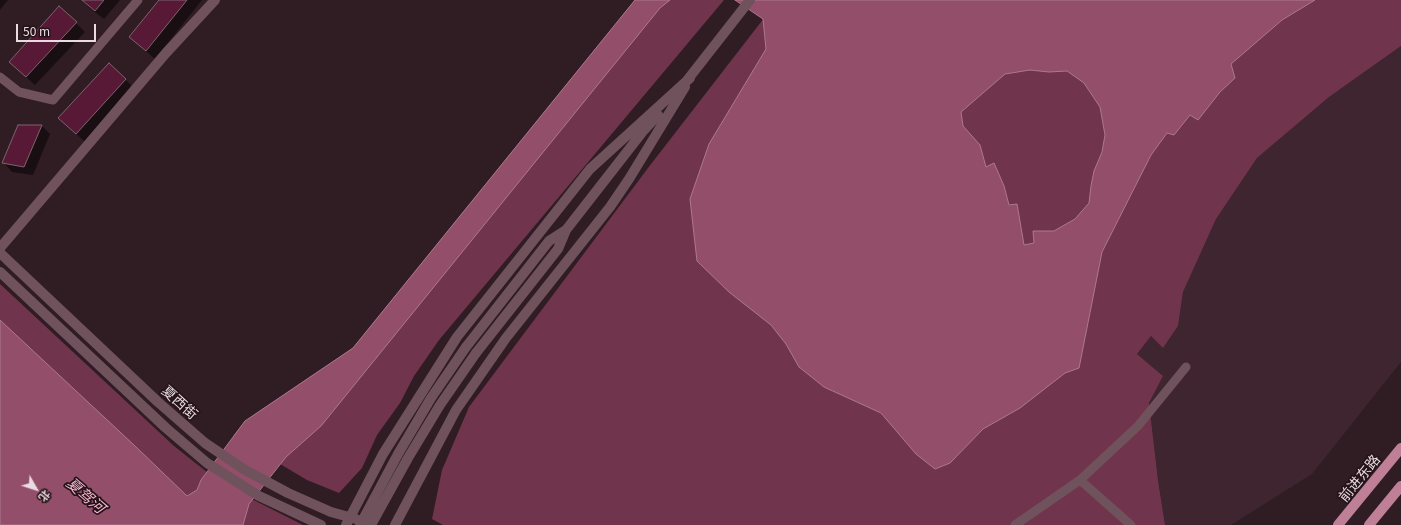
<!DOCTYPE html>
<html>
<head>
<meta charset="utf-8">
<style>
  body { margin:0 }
  #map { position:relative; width:1401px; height:525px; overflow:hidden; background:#301c23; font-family:Georgia,"Noto Sans SC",serif }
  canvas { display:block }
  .north { position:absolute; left:16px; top:469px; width:40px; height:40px; -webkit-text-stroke:3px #25131a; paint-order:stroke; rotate:129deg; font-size:11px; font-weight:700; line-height:16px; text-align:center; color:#e9dbdf }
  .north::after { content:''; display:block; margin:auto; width:14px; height:18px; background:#e9dbdf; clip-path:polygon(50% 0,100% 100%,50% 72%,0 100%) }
  .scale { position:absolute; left:16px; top:24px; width:80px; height:18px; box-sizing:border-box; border:2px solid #e9dbdf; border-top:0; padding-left:5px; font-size:12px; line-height:14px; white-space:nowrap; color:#e9dbdf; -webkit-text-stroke:3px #25131a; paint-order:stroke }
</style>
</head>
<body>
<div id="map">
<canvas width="1401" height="525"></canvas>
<div class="north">北</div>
<div class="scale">50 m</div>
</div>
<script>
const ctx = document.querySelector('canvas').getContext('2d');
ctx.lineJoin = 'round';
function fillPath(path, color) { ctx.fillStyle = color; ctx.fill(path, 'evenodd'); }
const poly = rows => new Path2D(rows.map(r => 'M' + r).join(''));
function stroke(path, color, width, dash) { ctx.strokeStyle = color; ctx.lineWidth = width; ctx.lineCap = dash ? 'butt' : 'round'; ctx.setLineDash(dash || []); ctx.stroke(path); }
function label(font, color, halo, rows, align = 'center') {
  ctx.font = font + ' Georgia,"Noto Sans SC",serif'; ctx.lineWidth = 3.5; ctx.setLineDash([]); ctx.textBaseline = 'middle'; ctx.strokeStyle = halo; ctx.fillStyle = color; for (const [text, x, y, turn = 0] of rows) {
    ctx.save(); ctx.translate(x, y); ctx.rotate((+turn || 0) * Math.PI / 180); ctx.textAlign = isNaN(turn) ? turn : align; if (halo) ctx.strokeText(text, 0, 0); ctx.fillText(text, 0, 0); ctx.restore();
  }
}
const built = poly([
  [1401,46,1401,362,1312,474,1231,525,1165,525,1157,472,1149,403,1163,376,1137,354,1151,336,1163,348,1178,326,1183,292,1216,219,1257,158,1329,97]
]);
const green = poly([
  [635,0,724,0,439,340,414,376,400,403,377,435,362,468,339,493,307,480,233,436,245,421,353,348],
  [778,0,1401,0,1401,46,1329,97,1257,158,1216,219,1183,292,1178,326,1163,348,1151,336,1137,354,1163,376,1149,403,1158,480,1165,525,443,525,432,519,442,470,469,407,648,168],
  [0,284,174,446,222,484,303,525,0,525]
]);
const water = poly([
  [635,0,670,0,660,8,321,426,286,457,249,504,243,525,0,525,0,320,135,446,187,496,197,490,201,480,245,421,353,348,635,0],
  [735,0,1315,0,1282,20,1231,64,1235,78,1220,92,1198,120,1190,115,1174,135,1167,133,1151,155,1102,252,1079,368,1065,373,1020,408,983,429,950,463,935,469,916,454,881,413,824,387,799,367,786,344,771,325,729,292,697,261,690,199,709,144,766,49,763,19,735,0],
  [1030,70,1049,72,1067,71,1084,83,1100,107,1105,135,1102,152,1094,171,1091,186,1089,203,1075,219,1054,231,1033,231,1034,243,1024,245,1017,204,1009,205,1004,186,994,163,986,167,980,145,963,126,961,112,1005,74,1030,70]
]);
const shadow = poly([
  [0,0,8,0,0,10],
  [83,0,120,0,104,19,91,9],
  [160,0,202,0,155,59,130,37],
  [76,23,85,32,35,85,18,70],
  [109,64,134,88,85,142,68,126],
  [42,126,50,134,33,175,12,172,4,163]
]);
const building = poly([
  [82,0,104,0,95,11,82,0],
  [159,0,187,0,146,51,129,37,159,0],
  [59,6,77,22,26,77,9,62,59,6],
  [109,63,126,79,76,134,58,118,109,63],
  [18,125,42,125,24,167,2,163,18,125]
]);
const minor = poly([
  [0,77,19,92,53,100,138,0],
  [1080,480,1131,525],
  [1015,525,1080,480,1138,426,1186,367]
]);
const tertiary = poly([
  [685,83,750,0],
  [0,248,166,53,215,0],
  [0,253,158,402,205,443,245,470,288,493,331,512,356,519],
  [0,272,166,428,207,463,259,496,321,525],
  [466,347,549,241,566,230],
  [476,353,558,249,566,230,644,130,658,115],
  [346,525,383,454,457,337,590,169,690,78],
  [395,525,456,410,506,338,610,207,629,179,685,87]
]);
const primary = poly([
  [1338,525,1401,448],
  [1369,525,1401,486]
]);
const tertiaryBridge = poly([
  [360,525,398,454,431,398,466,347],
  [371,525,408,458,440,405,476,353]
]);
const streetNames = [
  ["夏西街",180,402,42],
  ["前进东路",1359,478,-51]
];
const waterNames = [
  ["夏驾河",86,495,41]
];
fillPath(built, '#3e252f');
fillPath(green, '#70354d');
fillPath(water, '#934e6a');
stroke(water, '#ad788d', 1);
fillPath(shadow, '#0007');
fillPath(building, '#581936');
stroke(building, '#7c646c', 1);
stroke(minor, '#70525d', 9);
stroke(tertiary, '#70525d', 10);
stroke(primary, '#be7f97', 10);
stroke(tertiaryBridge, '#70525d', 10);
label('14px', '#e9dbdf', '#25131a', streetNames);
label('italic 15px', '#fabbd2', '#25131a', waterNames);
</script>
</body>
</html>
